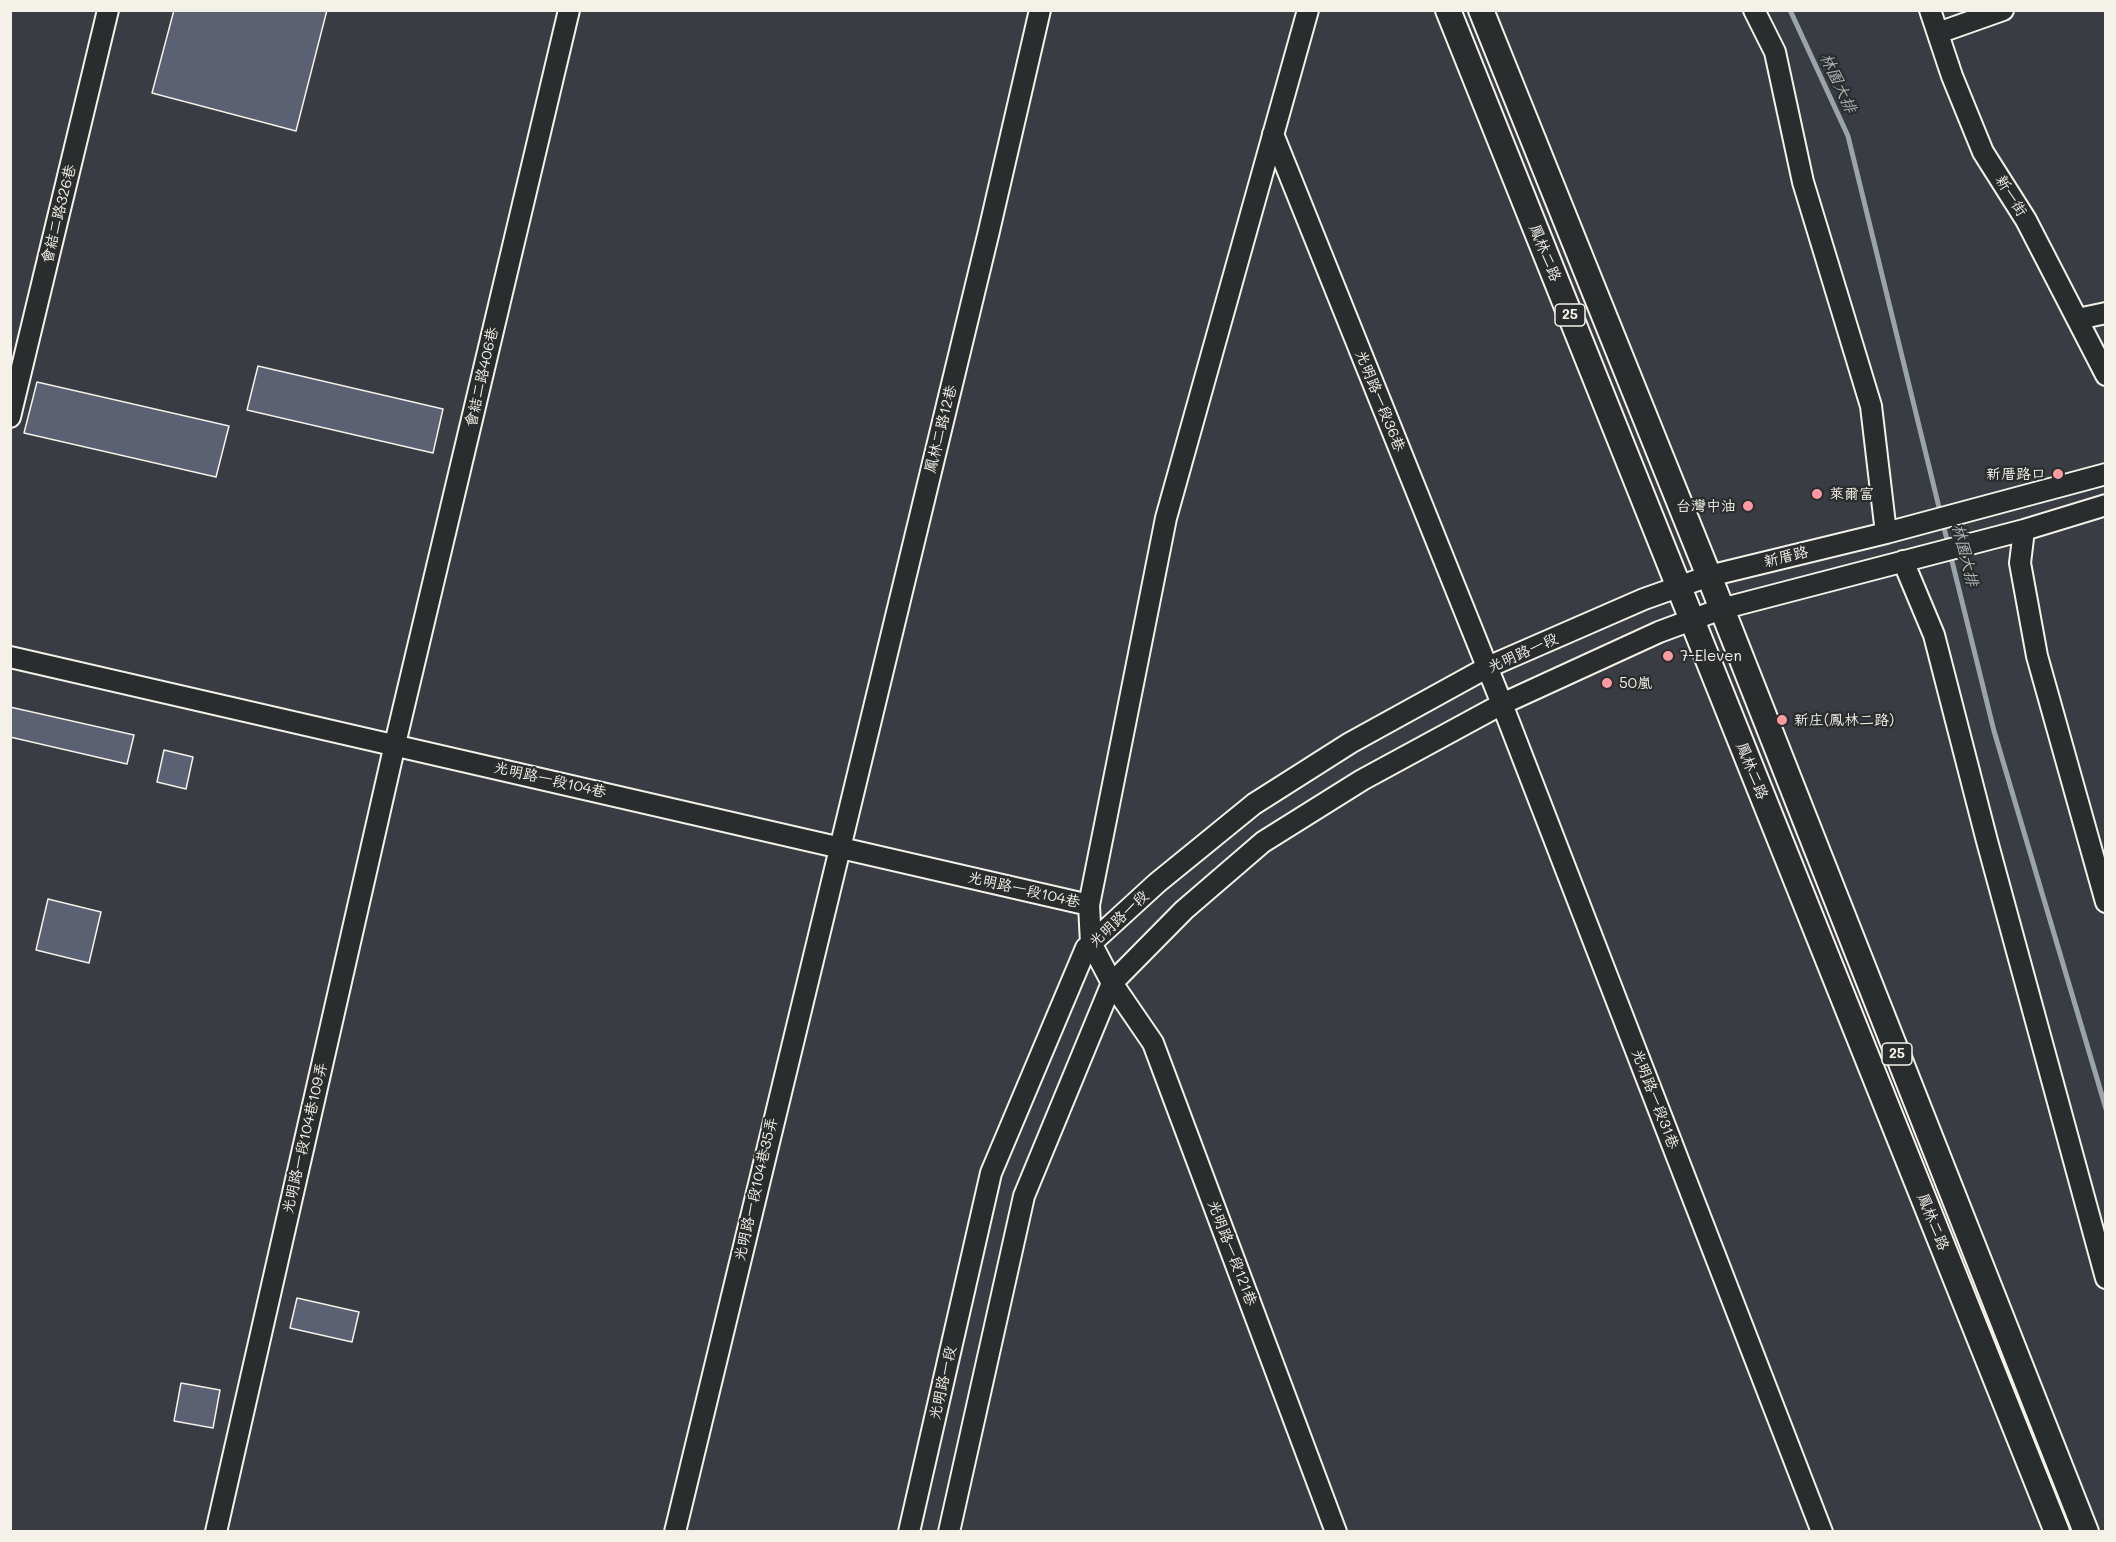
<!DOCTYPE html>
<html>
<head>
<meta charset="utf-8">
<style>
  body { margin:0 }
  #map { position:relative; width:2116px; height:1542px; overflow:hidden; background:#393c42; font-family:Mali,sans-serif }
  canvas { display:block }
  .frame { position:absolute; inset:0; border:12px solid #f4f1e8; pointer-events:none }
</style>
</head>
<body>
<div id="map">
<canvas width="2116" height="1542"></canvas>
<div class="frame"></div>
</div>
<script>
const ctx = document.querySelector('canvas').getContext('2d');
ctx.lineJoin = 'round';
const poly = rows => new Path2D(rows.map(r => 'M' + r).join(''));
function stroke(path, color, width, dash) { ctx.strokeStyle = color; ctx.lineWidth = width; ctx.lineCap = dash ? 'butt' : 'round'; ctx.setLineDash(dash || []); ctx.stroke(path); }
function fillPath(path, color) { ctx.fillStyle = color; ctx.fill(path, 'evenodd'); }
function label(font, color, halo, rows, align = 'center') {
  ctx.font = font + ' Mali,"LXGW WenKai TC",sans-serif'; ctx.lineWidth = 4.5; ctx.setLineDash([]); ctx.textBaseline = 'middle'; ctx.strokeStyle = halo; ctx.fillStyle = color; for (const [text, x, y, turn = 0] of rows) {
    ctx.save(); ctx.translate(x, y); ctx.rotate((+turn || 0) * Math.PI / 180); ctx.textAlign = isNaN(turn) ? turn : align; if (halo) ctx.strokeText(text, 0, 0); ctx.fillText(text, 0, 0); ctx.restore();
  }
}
const stream = poly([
  [1790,10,1848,136,1948,544],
  [1950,553,1994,731,2106,1109]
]);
const building = poly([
  [174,10,327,10,296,131,152,93,174,10],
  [258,366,443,409,433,453,247,410,258,366],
  [37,382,229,426,216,477,24,433,37,382],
  [10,707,134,735,127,764,10,737,10,707],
  [164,750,193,757,186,789,157,782,164,750],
  [48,899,101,912,89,963,36,950,48,899],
  [297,1298,359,1312,352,1342,290,1328,297,1298],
  [181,1383,220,1390,213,1428,174,1421,181,1383]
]);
const minor = poly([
  [1308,10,1166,518,1089,905,1091,943,1112,983,1153,1043,1336,1532],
  [1754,10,1775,52,1803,182,1871,406,1886,533],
  [1930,10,1952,76,1983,152,2026,220,2106,375],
  [1938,33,2003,10],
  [1273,134,1502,704,1822,1532],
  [2078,319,2106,313],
  [10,417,108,10],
  [2024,530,2020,563,2037,656,2106,902],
  [1903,561,1934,635,1987,841,2106,1278],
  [10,657,1089,905],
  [216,1532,395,744,569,10],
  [675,1532,989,231,1040,10],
  [909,1532,991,1173,1086,948,1157,883,1254,804,1350,743,1488,667,1644,599,1709,576,1886,533,2106,474],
  [949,1532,1024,1196,1112,983,1184,910,1263,842,1362,780,1502,704,1659,632,1721,609,2024,530,2106,505]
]);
const major = poly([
  [1448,10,2057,1532],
  [1481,10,1709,576,2086,1532]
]);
const markers = [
  [2058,474,6,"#ff9aa2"],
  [1817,494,6,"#ff9aa2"],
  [1748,506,6,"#ff9aa2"],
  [1668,656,6,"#ff9aa2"],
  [1607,683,6,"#ff9aa2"],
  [1782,720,6,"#ff9aa2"]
];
const shields = [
  [1570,315,30],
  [1897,1054,30]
];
const shieldNames = [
  ["25",1570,315],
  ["25",1897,1054]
];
const streetNames = [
  ["新一街",2011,196,58],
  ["會結二路326巷",59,214,-76],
  ["鳳林二路",1545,253,68],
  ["會結二路406巷",482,377,-77],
  ["光明路一段36巷",1380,401,68],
  ["鳳林二路12巷",941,429,-76],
  ["新厝路",1786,557,-14],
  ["光明路一段",1523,653,-24],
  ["鳳林二路",1752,771,68],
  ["光明路一段104巷",550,780,13],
  ["光明路一段104巷",1024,890,13],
  ["光明路一段",1119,919,-43],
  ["光明路一段31巷",1655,1099,69],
  ["光明路一段104巷109弄",305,1138,-77],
  ["光明路一段104巷35弄",756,1189,-77],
  ["鳳林二路",1933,1222,68],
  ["光明路一段121巷",1232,1253,69],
  ["光明路一段",943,1383,-77]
];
const poiNames = [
  ["新厝路口",2046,474,"right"],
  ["萊爾富",1829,494],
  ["台灣中油",1736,506,"right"],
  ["7-Eleven",1680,656],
  ["50嵐",1619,683],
  ["新庄(鳳林二路)",1794,720]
];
const waterNames = [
  ["林園大排",1838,83,65],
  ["林園大排",1965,555,76]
];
stroke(stream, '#9ba4a8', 5);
fillPath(building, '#5b6072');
stroke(building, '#f4f1e8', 1.5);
stroke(minor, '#f4f1e8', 24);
stroke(major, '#f4f1e8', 28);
stroke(minor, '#2a2d2e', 20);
stroke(major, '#2a2d2e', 24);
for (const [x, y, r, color] of markers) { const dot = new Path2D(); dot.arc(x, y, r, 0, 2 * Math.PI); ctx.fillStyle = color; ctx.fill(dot); stroke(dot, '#2a2d2e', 2); }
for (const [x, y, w] of shields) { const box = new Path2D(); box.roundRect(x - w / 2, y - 11, w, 22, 4.5); ctx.fillStyle = '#2a2d2e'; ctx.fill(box); stroke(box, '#f4f1e8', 1.5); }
label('bold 14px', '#f4f1e8', null, shieldNames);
label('15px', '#f4f1e8', '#2a2d2e', streetNames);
label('15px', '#f4f1e8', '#2a2d2e', poiNames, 'left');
label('italic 16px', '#b1b7b8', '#2a2d2e', waterNames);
</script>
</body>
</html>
